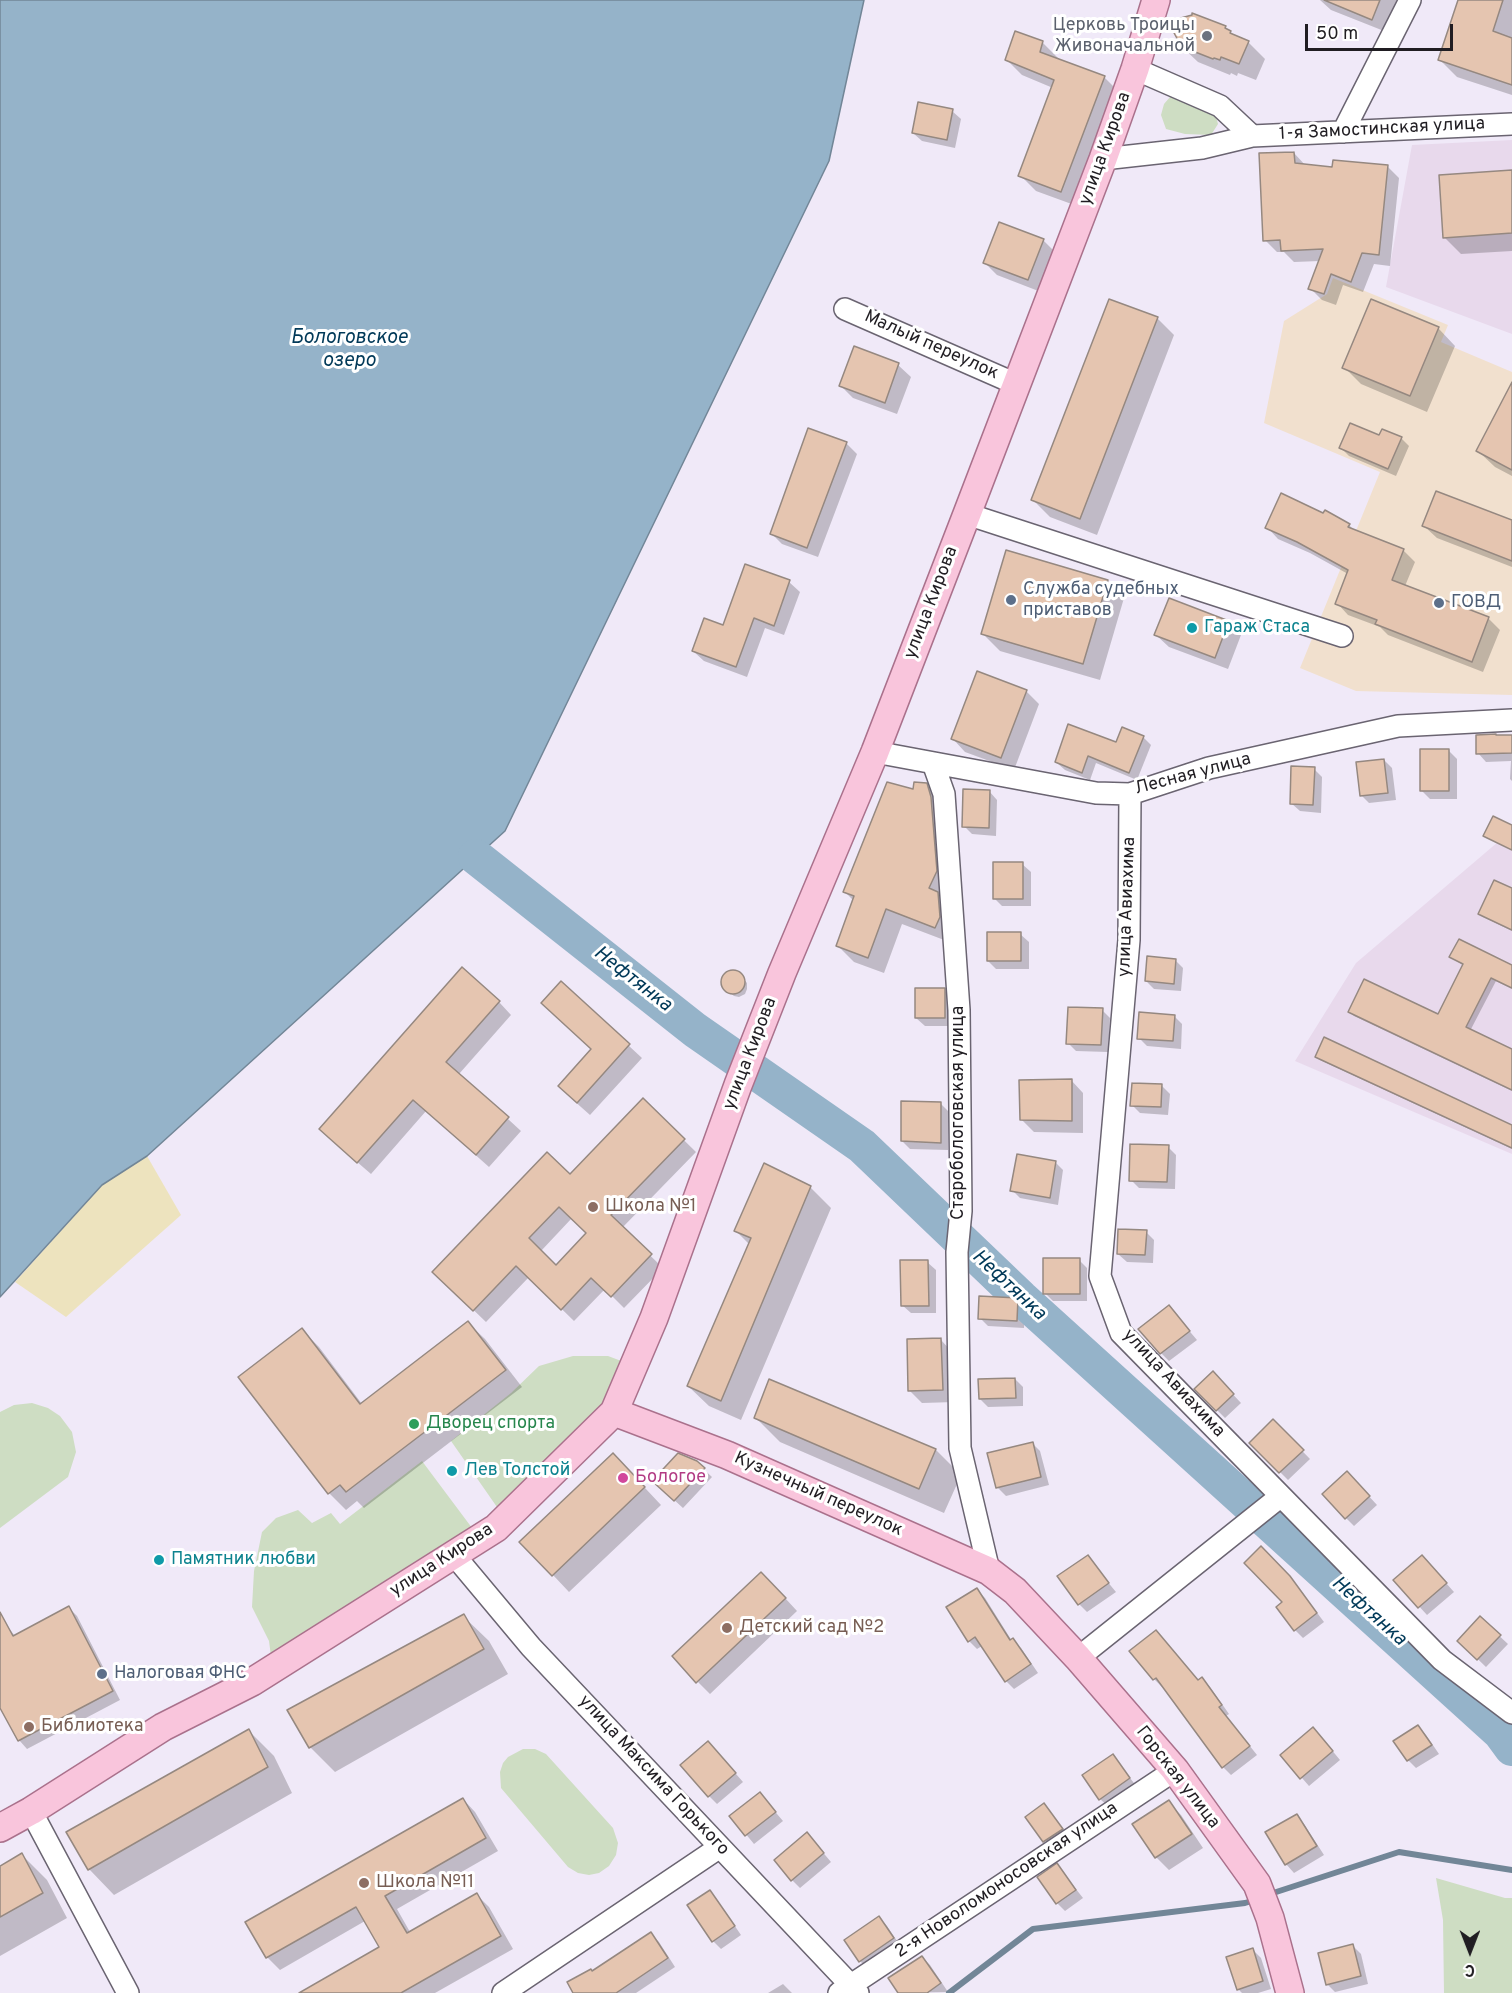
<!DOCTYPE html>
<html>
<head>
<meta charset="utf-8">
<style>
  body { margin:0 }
  #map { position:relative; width:1512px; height:1993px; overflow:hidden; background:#f0e9f8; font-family:Overpass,sans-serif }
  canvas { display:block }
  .north { position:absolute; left:1440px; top:1921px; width:60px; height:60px; -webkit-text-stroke:4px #fff; paint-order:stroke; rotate:180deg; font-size:16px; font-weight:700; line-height:24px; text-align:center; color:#201d22 }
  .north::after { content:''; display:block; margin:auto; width:21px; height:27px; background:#201d22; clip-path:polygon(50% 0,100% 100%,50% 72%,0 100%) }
  .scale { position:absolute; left:1305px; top:24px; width:148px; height:27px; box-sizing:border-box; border:3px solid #201d22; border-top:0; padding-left:8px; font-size:18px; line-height:21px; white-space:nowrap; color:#201d22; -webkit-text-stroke:4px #fff; paint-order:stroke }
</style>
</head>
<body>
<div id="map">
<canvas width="1512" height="1993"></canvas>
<div class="north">С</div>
<div class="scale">50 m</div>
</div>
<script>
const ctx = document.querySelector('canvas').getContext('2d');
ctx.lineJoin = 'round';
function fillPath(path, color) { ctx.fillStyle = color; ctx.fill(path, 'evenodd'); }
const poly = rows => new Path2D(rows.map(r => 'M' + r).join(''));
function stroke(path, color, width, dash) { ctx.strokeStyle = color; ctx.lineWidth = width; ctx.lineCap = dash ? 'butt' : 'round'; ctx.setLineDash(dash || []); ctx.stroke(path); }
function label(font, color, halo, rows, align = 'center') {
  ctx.font = font + ' Overpass,sans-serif'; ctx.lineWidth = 6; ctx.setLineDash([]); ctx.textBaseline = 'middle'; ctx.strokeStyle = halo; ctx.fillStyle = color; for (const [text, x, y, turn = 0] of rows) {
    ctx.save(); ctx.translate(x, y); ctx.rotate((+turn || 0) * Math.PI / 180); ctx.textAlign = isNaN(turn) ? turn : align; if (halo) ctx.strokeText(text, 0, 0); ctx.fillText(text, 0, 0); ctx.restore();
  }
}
const commercial = poly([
  [1333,278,1448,325,1441,342,1512,372,1512,695,1356,691,1300,668,1380,472,1264,423,1284,321,1327,294]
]);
const industrial = poly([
  [1512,140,1512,334,1386,287,1412,145],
  [1512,830,1512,1154,1295,1061,1356,963]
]);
const green = poly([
  [1170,97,1185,97,1215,113,1218,124,1211,135,1185,134,1166,129,1161,115,1164,104],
  [573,1356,608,1356,624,1362,608,1397,586,1432,506,1520,451,1441,511,1393,539,1366],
  [32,1403,48,1408,60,1416,72,1432,76,1452,68,1477,0,1528,0,1412,14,1405],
  [422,1461,481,1540,272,1664,269,1641,252,1607,254,1571,262,1532,276,1518,298,1510,312,1523,331,1513,340,1524],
  [523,1749,535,1749,546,1754,613,1828,618,1843,616,1855,609,1866,599,1873,589,1875,578,1873,568,1867,501,1788,500,1772,503,1763,508,1757],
  [1436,1878,1505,1898,1512,1898,1512,1993,1444,1993,1443,1920]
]);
const sand = poly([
  [147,1156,181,1215,66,1317,15,1282,102,1185]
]);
const water = poly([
  [0,0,864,0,829,161,505,831,147,1156,102,1185,0,1297,0,0]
]);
const shadow = poly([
  [1320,0,1397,0,1384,31,1331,10],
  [1460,0,1512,0,1512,95,1457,77,1440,60],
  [1193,15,1225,27,1236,37,1248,42,1265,59,1256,80,1238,73,1237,76,1231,73,1230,75,1198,62,1181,46],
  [1043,43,1058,58,1057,60,1104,77,1120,93,1077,206,1036,191,1020,175,1053,88,1022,75,1007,60],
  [952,111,961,119,955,148,922,141,913,133],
  [1294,153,1306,166,1333,169,1387,166,1399,178,1390,266,1374,264,1363,292,1343,285,1336,305,1322,300,1310,288,1320,261,1294,262,1284,252,1277,252,1265,240],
  [1512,172,1512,251,1461,254,1444,237],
  [1043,240,1056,253,1041,292,997,275,985,263],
  [1372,301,1439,329,1455,346,1427,412,1361,384,1344,367],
  [1157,318,1174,335,1097,535,1050,517,1033,500],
  [898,365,911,377,897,414,853,398,841,386],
  [1512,387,1512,476,1495,467,1478,451],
  [1380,437,1401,438,1409,446,1396,476,1349,456,1341,448],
  [846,443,857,454,818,557,782,544,772,534],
  [1512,522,1512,567,1437,538,1424,526],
  [1349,525,1356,532,1403,550,1415,562,1405,586,1488,618,1500,630,1483,672,1388,635,1380,627,1348,615,1337,603,1348,574,1310,553,1278,539,1267,527],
  [746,566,789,582,800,592,784,635,765,628,747,677,704,661,693,651,724,627],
  [1107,581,1124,598,1100,680,1000,651,983,634],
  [1169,600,1229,622,1241,635,1228,669,1169,647,1156,635],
  [1026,691,1039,704,1014,770,965,752,953,739],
  [1143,737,1151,745,1137,780,1096,763,1090,780,1065,770,1056,762],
  [1512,737,1512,781,1510,779,1511,761,1486,762,1478,753],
  [1449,751,1457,759,1457,799,1430,799,1422,791],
  [1384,760,1392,768,1396,800,1369,803,1361,795],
  [1314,769,1322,777,1321,813,1300,811,1291,803],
  [926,784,942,801,952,943,902,924,884,973,854,962,837,945,854,901,845,892,914,791],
  [989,791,997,800,996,836,972,834,964,826],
  [1022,864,1031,872,1031,906,1002,906,994,898],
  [1512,889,1512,931,1483,917,1479,914],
  [1020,934,1029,942,1029,969,996,969,988,961],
  [1451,957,1512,968,1512,989,1496,981,1470,1031,1512,1051,1512,1091,1354,1016,1350,1012,1439,1016,1464,966],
  [1175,960,1183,968,1181,991,1154,989,1146,981],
  [734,972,739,974,747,983,747,989,745,994,739,997,734,996,729,992,722,983,724,977,728,973],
  [561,983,642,1058,590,1115,572,1099,593,1050],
  [944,990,952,998,953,1026,925,1026,916,1018],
  [499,1002,511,1015,459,1074,521,1131,489,1167,426,1111,371,1174,334,1142],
  [1102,1010,1110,1018,1108,1052,1076,1051,1068,1043],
  [1174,1016,1182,1024,1181,1049,1147,1046,1139,1038],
  [1316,1057,1512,1127,1512,1149,1320,1060],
  [1071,1080,1083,1093,1083,1133,1034,1132,1021,1119],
  [1162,1086,1170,1094,1168,1115,1140,1113,1132,1105],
  [643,1100,696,1152,622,1228,663,1268,624,1308,605,1289,574,1321,529,1277,486,1322,434,1272,570,1176],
  [572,1218,588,1234,556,1267,541,1251],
  [941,1104,949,1112,948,1150,910,1149,902,1141],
  [1168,1147,1176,1155,1175,1189,1139,1188,1131,1180],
  [1055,1162,1063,1170,1058,1205,1020,1198,1012,1190],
  [764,1165,810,1187,831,1208,741,1420,709,1406,688,1386,750,1245,736,1231],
  [1146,1232,1154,1240,1153,1263,1127,1262,1118,1254],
  [1079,1260,1087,1268,1087,1301,1053,1301,1045,1293],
  [927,1262,936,1270,936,1313,911,1313,902,1305],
  [1017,1299,1025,1308,1024,1328,988,1326,980,1318],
  [1169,1307,1197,1340,1169,1361,1161,1353],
  [468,1323,485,1339,522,1387,364,1508,357,1501,346,1510,329,1493,302,1330,319,1347,362,1404],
  [941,1340,953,1353,955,1402,922,1403,910,1391],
  [1213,1373,1241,1403,1225,1418,1196,1389],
  [1015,1379,1023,1387,1023,1406,988,1407,980,1399],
  [770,1381,936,1450,961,1475,944,1513,780,1442,755,1417],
  [1273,1421,1310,1459,1288,1480,1251,1443],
  [1032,1443,1040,1451,1049,1485,1006,1496,998,1488,989,1454],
  [696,1462,712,1477,683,1508,662,1489],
  [630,1472,661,1505,569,1592,553,1575],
  [1355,1481,1377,1505,1354,1526,1346,1518],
  [1087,1557,1116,1592,1087,1612,1079,1604,1059,1576],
  [1430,1565,1454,1592,1427,1615,1395,1580],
  [774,1586,797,1611,710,1694,698,1682],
  [1297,1586,1324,1622,1303,1638,1295,1630],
  [977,1590,985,1598,1012,1641,1021,1648,1038,1673,1014,1689,1006,1681,982,1646,977,1649,969,1641],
  [69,1608,77,1616,120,1700,27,1749,19,1740,0,1705,0,1624,4,1622,15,1636],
  [463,1616,489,1641,508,1674,335,1772,310,1747],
  [1480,1618,1508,1644,1486,1667,1459,1641],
  [1131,1652,1198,1681,1202,1679,1210,1687,1229,1714,1226,1716,1257,1755,1231,1775,1223,1767,1164,1686,1162,1687,1154,1679],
  [1418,1727,1426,1735,1439,1754,1416,1768,1408,1760],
  [249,1731,274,1756,292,1793,114,1895,89,1869,68,1833],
  [1321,1737,1340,1760,1309,1786,1282,1755],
  [716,1751,743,1782,717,1804,709,1796],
  [1113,1756,1137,1787,1109,1807,1100,1799],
  [760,1794,783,1821,754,1844,731,1816],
  [463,1799,475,1812,498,1851,397,1909,410,1932,477,1895,489,1907,513,1949,435,1993,302,1993,381,1948,365,1921,280,1970,268,1958,247,1922],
  [1168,1802,1181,1815,1203,1848,1169,1870,1156,1857,1134,1825],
  [1044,1805,1070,1837,1053,1849,1027,1818],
  [1296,1815,1304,1824,1324,1855,1294,1873,1286,1864,1267,1833],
  [815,1843,831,1862,800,1888,792,1880],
  [22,1855,47,1880,67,1918,0,1956,0,1867],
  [1057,1865,1083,1898,1065,1911,1057,1903],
  [709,1892,717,1900,741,1935,721,1949,713,1941],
  [879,1918,887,1926,901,1947,868,1969,860,1961],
  [651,1934,659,1942,675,1967,636,1993,574,1993,592,1973],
  [1353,1946,1361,1954,1368,1984,1335,1992,1327,1984],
  [1253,1950,1261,1958,1271,1989,1258,1993,1242,1993,1238,1989],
  [922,1957,930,1965,948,1992,900,1993],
  [783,1984,792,1993,768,1993]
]);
const stream = poly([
  [1267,1895,1399,1852,1512,1870],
  [949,1993,1033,1929,1245,1903,1255,1900]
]);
const river = poly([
  [476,857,695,1030,862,1146,1021,1298,1501,1733,1512,1748]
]);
const building = poly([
  [1324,0,1380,0,1372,20,1324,0],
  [1458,0,1503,0,1493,31,1512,38,1512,85,1438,60,1458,0],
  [1192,13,1226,26,1225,28,1231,31,1230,33,1249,41,1239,64,1221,57,1220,60,1214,58,1213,59,1180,46,1180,44,1173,31,1177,19,1192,15,1192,13],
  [1015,31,1043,41,1040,52,1105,76,1061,192,1018,176,1054,80,1005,60,1015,31],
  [918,102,953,109,947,140,912,133,918,102],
  [1294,152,1295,163,1332,167,1333,160,1388,165,1379,255,1362,253,1351,282,1331,274,1324,294,1308,289,1323,249,1281,251,1280,240,1263,241,1259,153,1294,152],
  [1512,170,1512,233,1443,238,1439,175,1512,170],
  [999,222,1044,239,1028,280,983,263,999,222],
  [1109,299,1158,317,1080,519,1031,500,1109,299],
  [1371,299,1439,327,1410,396,1342,368,1371,299],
  [854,346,899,363,885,403,839,386,854,346],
  [1512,382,1512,470,1476,451,1512,382],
  [1350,423,1379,435,1382,429,1402,437,1388,469,1339,448,1350,423],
  [808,428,847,442,807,548,770,534,808,428],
  [1436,491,1512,520,1512,561,1422,526,1436,491],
  [1281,493,1323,513,1325,510,1350,524,1348,527,1404,549,1392,580,1489,617,1472,662,1375,624,1377,620,1335,604,1348,570,1297,542,1265,528,1281,493],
  [1006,550,1108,580,1083,664,981,634,1006,550],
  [745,564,790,580,774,626,754,618,736,667,692,651,704,618,723,625,745,564],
  [1169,598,1229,621,1215,658,1154,635,1169,598],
  [977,671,1027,690,1001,758,951,739,977,671],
  [1068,724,1116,742,1122,727,1144,736,1129,773,1088,756,1082,773,1055,762,1068,724],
  [1496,734,1496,735,1512,735,1512,753,1476,754,1476,735,1496,734],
  [1420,749,1449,749,1449,791,1420,791,1420,749],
  [1384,759,1388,793,1360,796,1356,762,1384,759],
  [1291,766,1315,767,1313,805,1290,804,1291,766],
  [887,782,913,789,914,782,927,783,931,797,937,871,929,888,938,892,940,917,935,928,886,909,868,958,836,946,854,896,843,892,887,782],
  [963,789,990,790,989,828,962,827,963,789],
  [1493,816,1512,825,1512,850,1483,836,1493,816],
  [993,862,1023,862,1023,899,993,899,993,862],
  [1494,880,1512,888,1512,930,1478,914,1494,880],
  [987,932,1021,932,1021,961,987,961,987,932],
  [1459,939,1512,965,1512,988,1491,978,1466,1027,1512,1049,1512,1090,1348,1012,1364,979,1438,1014,1463,964,1449,957,1459,939],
  [1147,956,1176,959,1174,984,1145,981,1147,956],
  [462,967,500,1001,446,1062,509,1117,476,1155,413,1100,357,1163,319,1129,462,967],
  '721 982a12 12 0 1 1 24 0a12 12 0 1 1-24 0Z',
  [561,981,630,1044,577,1103,558,1086,591,1049,541,1003,561,981],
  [915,988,945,988,945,1018,915,1018,915,988],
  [1068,1007,1103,1008,1101,1045,1066,1044,1068,1007],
  [1139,1012,1175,1015,1173,1041,1137,1039,1139,1012],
  [1324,1037,1512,1125,1512,1148,1315,1057,1324,1037],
  [1072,1079,1072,1121,1020,1120,1019,1080,1072,1079],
  [1132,1083,1162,1084,1161,1107,1130,1106,1132,1083],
  [643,1098,685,1139,611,1215,652,1254,611,1297,591,1278,561,1310,516,1266,473,1311,432,1272,547,1152,570,1174,643,1098],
  [559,1207,586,1233,556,1265,529,1238,559,1207],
  [901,1101,941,1102,941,1143,901,1141,901,1101],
  [1130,1144,1169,1145,1167,1182,1129,1181,1130,1144],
  [1017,1154,1056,1161,1050,1198,1010,1191,1017,1154],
  [764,1163,811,1186,721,1401,687,1386,751,1238,734,1231,764,1163],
  [1118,1229,1147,1230,1145,1255,1117,1254,1118,1229],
  [1043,1258,1080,1258,1080,1294,1043,1294,1043,1258],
  [900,1260,928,1260,929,1306,901,1306,900,1260],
  [979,1296,1018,1298,1017,1321,978,1319,979,1296],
  [1169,1305,1190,1331,1160,1354,1138,1329,1169,1305],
  [468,1321,506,1370,346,1492,340,1485,328,1494,238,1377,302,1328,360,1404,468,1321],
  [941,1338,943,1390,908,1391,907,1339,941,1338],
  [1213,1371,1234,1394,1216,1411,1194,1389,1213,1371],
  [1015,1378,1016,1398,979,1399,978,1379,1015,1378],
  [769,1379,936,1449,919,1489,754,1418,769,1379],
  [1273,1419,1304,1450,1279,1473,1249,1443,1273,1419],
  [1033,1442,1041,1477,996,1488,987,1453,1033,1442],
  [613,1453,645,1487,552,1576,519,1542,613,1453],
  [678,1453,697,1461,705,1468,674,1501,652,1481,678,1453],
  [1347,1471,1370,1496,1345,1519,1322,1494,1347,1471],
  [1261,1546,1290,1576,1317,1613,1294,1631,1276,1607,1282,1602,1244,1563,1261,1546],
  [1088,1555,1109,1583,1078,1605,1057,1576,1088,1555],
  [1422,1555,1447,1583,1418,1608,1393,1580,1422,1555],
  [761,1572,786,1598,696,1683,672,1656,761,1572],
  [977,1588,1010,1640,1013,1638,1031,1664,1005,1682,975,1637,968,1642,946,1607,977,1588],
  [69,1606,113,1691,18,1741,0,1708,0,1612,13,1636,69,1606],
  [464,1614,484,1649,309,1748,287,1710,464,1614],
  [1480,1616,1501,1635,1477,1660,1457,1641,1480,1616],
  [1156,1630,1198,1680,1202,1677,1222,1705,1219,1707,1250,1746,1222,1768,1156,1678,1153,1680,1129,1651,1156,1630],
  [1418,1725,1432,1745,1407,1761,1393,1741,1418,1725],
  [1313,1727,1333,1751,1300,1779,1280,1755,1313,1727],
  [249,1729,268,1767,88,1870,66,1832,249,1729],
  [708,1741,736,1773,708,1797,680,1765,708,1741],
  [1113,1754,1130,1778,1099,1800,1082,1775,1113,1754],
  [760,1792,776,1812,745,1836,729,1816,760,1792],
  [463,1798,486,1838,385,1896,407,1933,477,1893,501,1936,401,1993,299,1993,379,1947,356,1907,266,1958,245,1922,463,1798],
  [1169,1800,1192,1834,1155,1858,1132,1824,1169,1800],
  [1044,1803,1063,1829,1043,1842,1025,1817,1044,1803],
  [1297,1814,1317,1846,1285,1865,1265,1832,1297,1814],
  [807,1832,824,1853,791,1881,774,1860,807,1832],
  [22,1853,43,1893,0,1917,0,1866,22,1853],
  [1057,1863,1076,1890,1056,1904,1037,1877,1057,1863],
  [710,1890,735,1926,712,1942,687,1905,710,1890],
  [879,1916,894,1938,859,1962,844,1940,879,1916],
  [651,1932,668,1958,616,1993,573,1993,567,1982,591,1969,592,1971,651,1932],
  [1353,1944,1361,1976,1326,1985,1318,1953,1353,1944],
  [1253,1948,1263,1981,1237,1990,1226,1957,1253,1948],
  [922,1956,941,1983,927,1993,898,1993,888,1978,922,1956]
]);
const minor = poly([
  [1135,69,1220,106,1252,136],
  [1343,132,1410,0],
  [1103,159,1202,148,1252,136,1512,124],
  [845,309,1016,384],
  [967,514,1342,636],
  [875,752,1096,793,1130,794,1209,768,1398,726,1512,720],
  [933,763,944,794,959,1010,961,1211,957,1252,960,1448,989,1571],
  [1130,794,1129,940,1100,1276,1121,1333,1442,1660,1512,1713],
  [454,1555,531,1647,858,1993],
  [1078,1658,1281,1496],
  [31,1811,128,1993],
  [503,1993,720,1847],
  [839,1993,1175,1770]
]);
const major = poly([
  [614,1412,727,1455,989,1571,1015,1591,1078,1658,1175,1770,1257,1884,1270,1918,1290,1993],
  [0,1828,31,1811,163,1727,252,1682,496,1528,614,1412,654,1318,738,1085,782,973,875,752,967,514,1103,159,1135,69,1156,0]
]);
const markers = [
  [1207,36,6,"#6b7280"],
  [1011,600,6,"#5c6f8a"],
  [1439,603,6,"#5c6f8a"],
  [1192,628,6,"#0f9aa8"],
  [593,1207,6,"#8d6e63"],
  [414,1424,6,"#2e9e5b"],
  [452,1471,6,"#0f9aa8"],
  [623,1478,6,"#d1479c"],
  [159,1560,6,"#0f9aa8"],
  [727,1628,6,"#8d6e63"],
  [102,1674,6,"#5c6f8a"],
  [29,1727,6,"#8d6e63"],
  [364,1883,6,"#8d6e63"]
];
const worshipNames = [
  ["Церковь Троицы",1195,26],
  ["Живоначальной",1195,47]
];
const streetNames = [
  ["1-я Замостинская улица",1382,130,-3],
  ["улица Кирова",1106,149,-70],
  ["Малый переулок",931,346,24],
  ["улица Кирова",932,603,-69],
  ["Лесная улица",1193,775,-15],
  ["улица Авиахима",1128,907,-88],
  ["улица Кирова",751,1054,-69],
  ["Старобологовская улица",959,1113,-90],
  ["улица Авиахима",1173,1384,47],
  ["Кузнечный переулок",818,1495,24],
  ["улица Кирова",442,1561,-33],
  ["улица Максима Горького",653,1776,47],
  ["Горская улица",1177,1778,52],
  ["2-я Новоломоносовская улица",1007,1881,-34]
];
const serviceNames = [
  ["Служба судебных",1023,590],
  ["приставов",1023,611],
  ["ГОВД",1451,603],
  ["Налоговая ФНС",114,1674]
];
const cultureNames = [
  ["Гараж Стаса",1204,628],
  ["Лев Толстой",464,1471],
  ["Памятник любви",171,1560]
];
const educationNames = [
  ["Школа №1",605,1207],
  ["Детский сад №2",739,1628],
  ["Библиотека",41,1727],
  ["Школа №11",376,1883]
];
const leisureNames = [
  ["Дворец спорта",426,1424]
];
const hotelNames = [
  ["Бологое",635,1478]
];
const waterNames = [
  ["Бологовское",349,339],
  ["озеро",349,362],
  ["Нефтянка",632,980,38],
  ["Нефтянка",1008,1286,43],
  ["Нефтянка",1368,1612,42]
];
fillPath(commercial, '#f1e0ce');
fillPath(industrial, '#e8d9ec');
fillPath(green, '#ceddc3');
fillPath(sand, '#ede3be');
fillPath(water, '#95b3c9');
stroke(water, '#728697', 1.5);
fillPath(shadow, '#0003');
stroke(stream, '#728697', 6);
stroke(river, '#95b3c9', 36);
fillPath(building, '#e5c5b0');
stroke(building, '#958880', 1.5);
stroke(minor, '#6a6471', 24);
stroke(major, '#aa718c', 30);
stroke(minor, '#fff', 21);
stroke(major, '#f9c5dc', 27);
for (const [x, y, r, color] of markers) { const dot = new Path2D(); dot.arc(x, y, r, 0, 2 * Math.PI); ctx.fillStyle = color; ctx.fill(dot); stroke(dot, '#fff', 2); }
label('18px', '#5b616d', '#fff', worshipNames, 'right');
label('18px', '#201d22', '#fff', streetNames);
label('18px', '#4e5e75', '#fff', serviceNames, 'left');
label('18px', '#0d838f', '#fff', cultureNames, 'left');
label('18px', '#785e54', '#fff', educationNames, 'left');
label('18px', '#27864d', '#fff', leisureNames, 'left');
label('18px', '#b23c85', '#fff', hotelNames, 'left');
label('italic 20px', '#013958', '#fff', waterNames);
</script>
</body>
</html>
